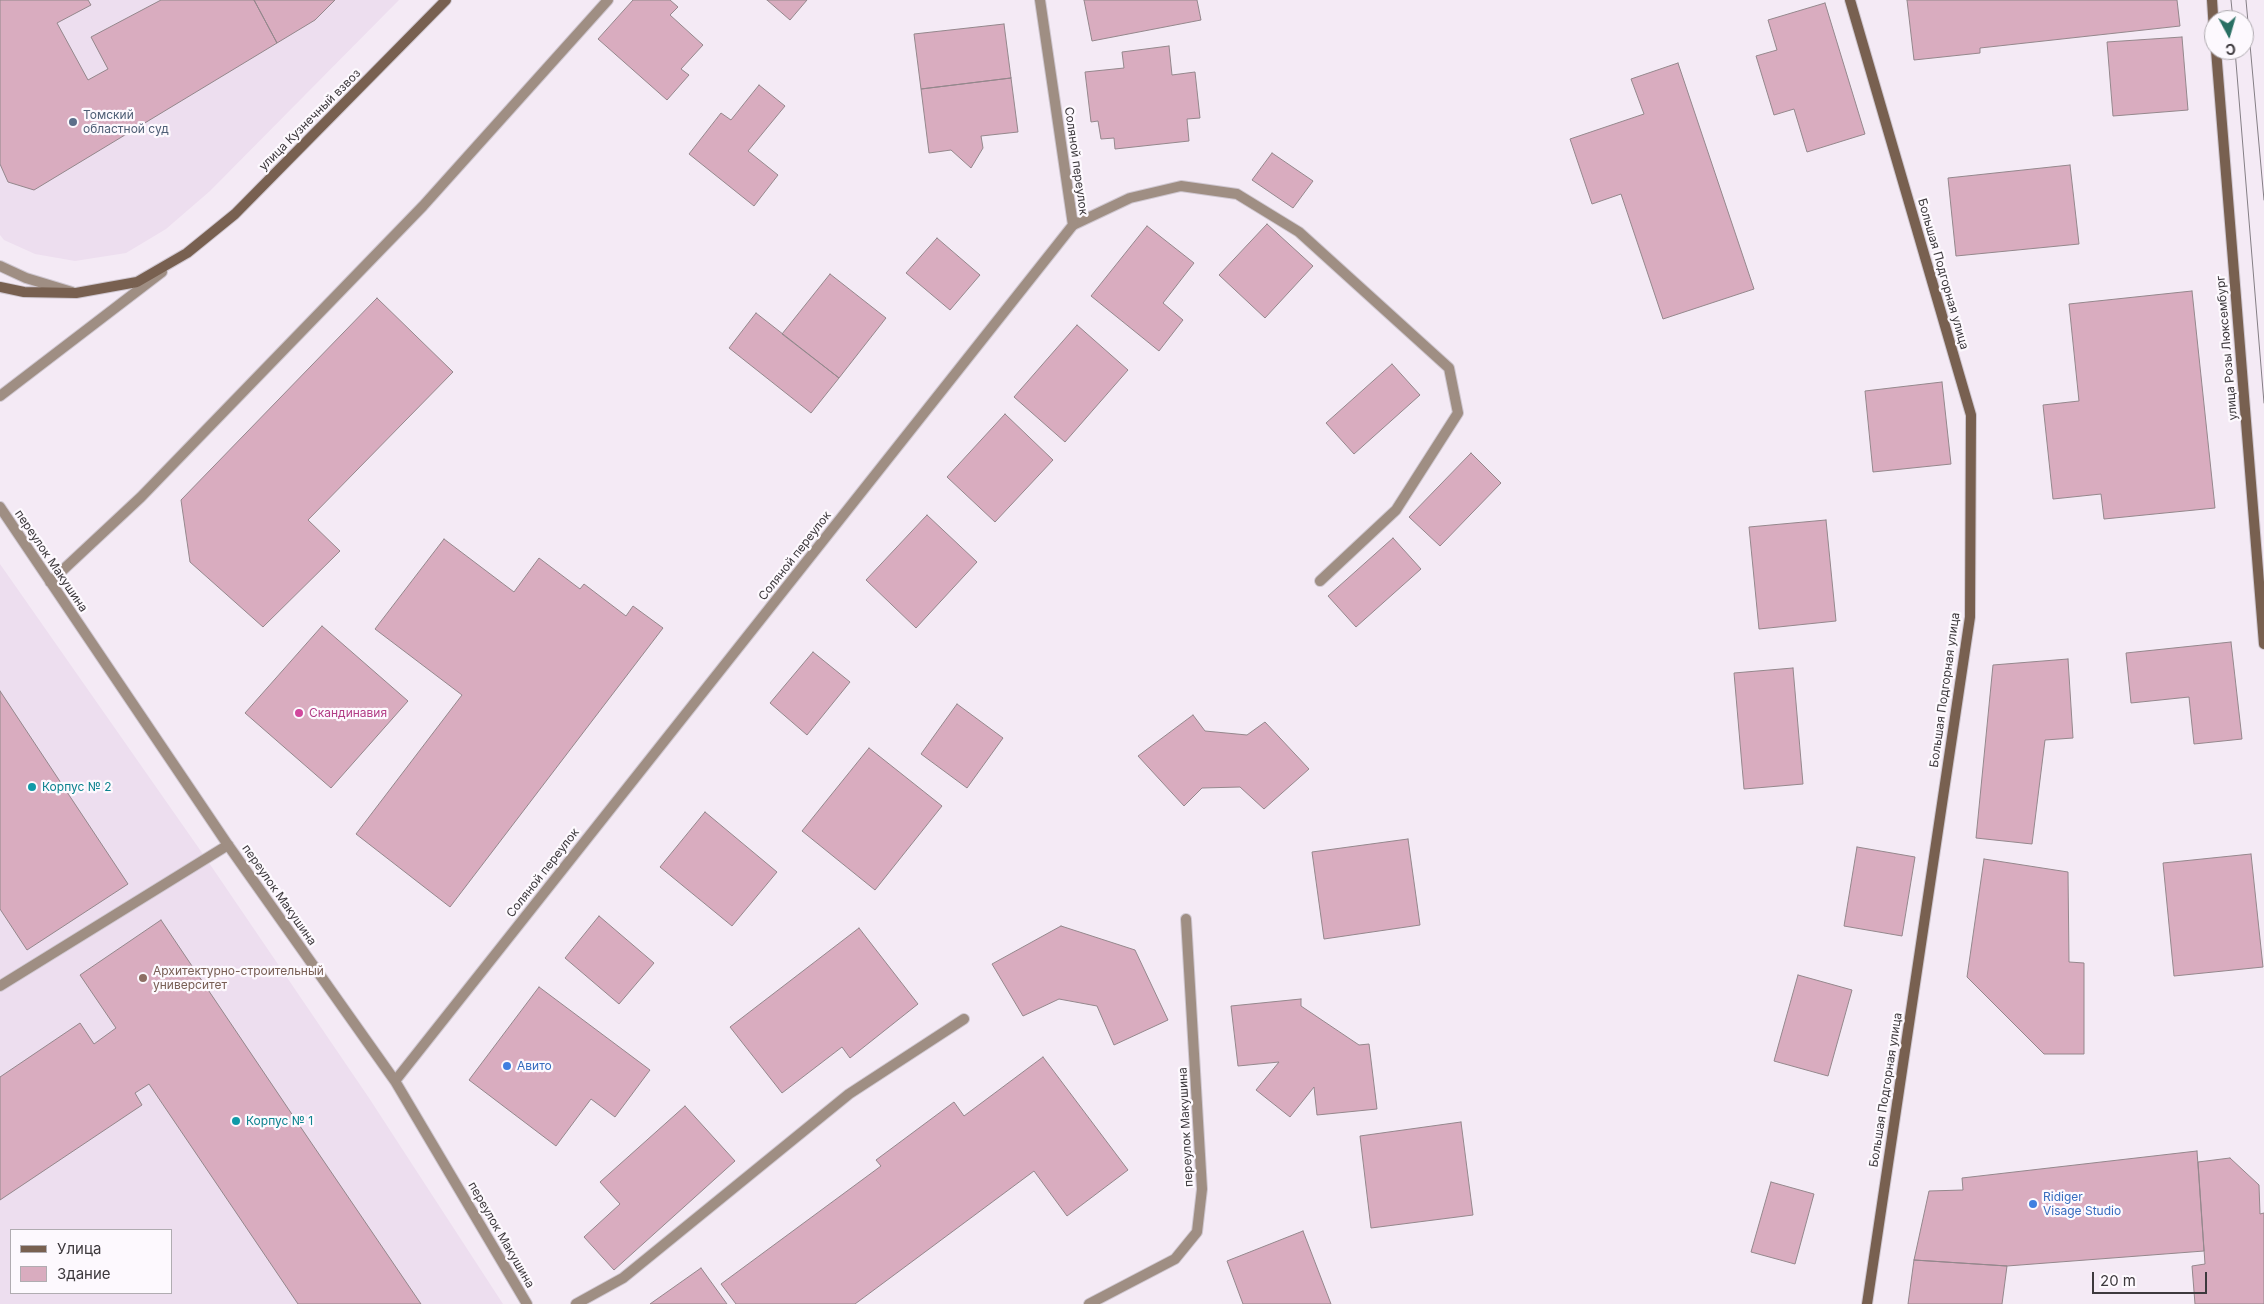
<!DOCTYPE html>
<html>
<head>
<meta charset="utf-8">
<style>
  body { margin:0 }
  #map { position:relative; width:2264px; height:1304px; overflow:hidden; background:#f4eaf5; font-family:Inter,sans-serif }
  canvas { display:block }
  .legend { position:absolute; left:10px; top:1229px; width:162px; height:65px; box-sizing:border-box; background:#fdf9fe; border:1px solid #b0acb1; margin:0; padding:6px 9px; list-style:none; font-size:15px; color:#3d393d }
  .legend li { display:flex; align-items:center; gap:10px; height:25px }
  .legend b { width:25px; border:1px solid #b0acb1 }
  .north { position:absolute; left:2204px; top:10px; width:50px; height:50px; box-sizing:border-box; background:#fdf9fe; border:1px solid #b0acb1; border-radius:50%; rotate:174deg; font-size:14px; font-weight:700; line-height:20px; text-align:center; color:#3d393d }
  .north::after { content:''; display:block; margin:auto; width:18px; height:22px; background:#296f63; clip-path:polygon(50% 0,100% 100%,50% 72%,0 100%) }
  .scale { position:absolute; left:2092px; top:1272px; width:115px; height:22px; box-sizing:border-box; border:2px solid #3d393d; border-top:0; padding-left:6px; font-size:15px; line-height:18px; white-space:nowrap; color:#3d393d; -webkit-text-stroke:4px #fdf9fe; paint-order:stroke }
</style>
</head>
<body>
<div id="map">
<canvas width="2264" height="1304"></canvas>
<ul class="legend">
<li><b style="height:6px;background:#786050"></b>Улица</li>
<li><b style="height:14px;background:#d9acbf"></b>Здание</li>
</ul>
<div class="north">С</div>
<div class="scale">20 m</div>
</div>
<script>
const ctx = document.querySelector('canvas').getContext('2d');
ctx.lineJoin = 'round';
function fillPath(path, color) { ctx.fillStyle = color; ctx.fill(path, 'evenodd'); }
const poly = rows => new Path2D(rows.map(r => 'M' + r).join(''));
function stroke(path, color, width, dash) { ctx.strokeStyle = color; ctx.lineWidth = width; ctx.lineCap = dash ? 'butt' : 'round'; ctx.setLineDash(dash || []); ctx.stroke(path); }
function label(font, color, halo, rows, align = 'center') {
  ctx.font = font + ' Inter,sans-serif'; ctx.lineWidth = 4.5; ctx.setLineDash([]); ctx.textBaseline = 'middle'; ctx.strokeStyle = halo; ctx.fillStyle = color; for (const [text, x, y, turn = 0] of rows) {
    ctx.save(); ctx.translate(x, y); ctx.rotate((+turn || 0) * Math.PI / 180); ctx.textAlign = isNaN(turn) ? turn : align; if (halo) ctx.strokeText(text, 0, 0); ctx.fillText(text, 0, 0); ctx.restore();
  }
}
const built = poly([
  [0,0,399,0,210,191,166,229,126,253,75,261,35,254,4,240,0,235],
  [0,564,205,857,369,1098,503,1304,0,1304],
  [11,1230,171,1230,171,1293,11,1293]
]);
const building = poly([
  [0,0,88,0,91,5,57,23,88,80,108,69,91,37,161,0,254,0,277,43,34,190,8,182,0,164,0,0],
  [254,0,335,0,315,20,277,43,254,0],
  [633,0,670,0,678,7,670,15,703,45,681,69,689,75,667,100,598,39,633,0],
  [767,0,807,0,790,20,767,0],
  [1084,0,1197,0,1201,20,1092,41,1084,0],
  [1907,0,2177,0,2180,26,1980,48,1980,53,1914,60,1907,0],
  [1825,3,1865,134,1807,152,1794,109,1774,115,1756,56,1777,50,1768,20,1825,3],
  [1004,24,1011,78,921,89,914,34,1004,24],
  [2182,37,2188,110,2113,116,2107,42,2182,37],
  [1169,46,1172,75,1195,72,1200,118,1187,119,1189,141,1115,149,1114,138,1101,139,1098,121,1091,122,1085,72,1124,68,1122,52,1169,46],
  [1678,63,1754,289,1663,319,1621,194,1592,204,1570,139,1644,114,1631,79,1678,63],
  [1011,78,1018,132,981,136,983,148,971,168,951,150,929,153,921,89,1011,78],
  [759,85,785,106,748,151,778,175,754,206,689,154,721,113,731,120,759,85],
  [1272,153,1313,181,1293,208,1252,180,1272,153],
  [2070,165,2079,244,1956,256,1948,178,2070,165],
  [1267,224,1313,266,1265,318,1219,275,1267,224],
  [1147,226,1194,263,1163,303,1183,320,1159,351,1091,296,1147,226],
  [937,238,980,275,950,310,906,273,937,238],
  [830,274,886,318,839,378,782,334,830,274],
  [2192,291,2215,508,2104,519,2101,494,2053,499,2043,405,2079,401,2069,304,2192,291],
  [377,298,453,372,308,520,340,551,263,627,190,562,181,500,377,298],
  [756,313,839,378,811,413,729,348,756,313],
  [1077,325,1128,370,1065,442,1014,397,1077,325],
  [1392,364,1420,395,1354,454,1326,423,1392,364],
  [1942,382,1951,464,1873,472,1865,391,1942,382],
  [1005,414,1053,460,995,522,947,477,1005,414],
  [1471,453,1501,483,1440,546,1409,517,1471,453],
  [927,515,977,562,916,628,866,580,927,515],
  [1826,520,1836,621,1759,629,1749,527,1826,520],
  [1393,538,1421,569,1356,627,1328,596,1393,538],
  [444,539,514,592,539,558,580,589,584,584,626,616,633,606,663,628,450,907,356,834,462,695,375,629,444,539],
  [322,626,408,701,331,788,245,713,322,626],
  [2231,642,2242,739,2194,744,2189,697,2131,703,2126,653,2231,642],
  [813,652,850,682,807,735,770,703,813,652],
  [2068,659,2073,738,2045,740,2032,844,1976,838,1993,665,2068,659],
  [1793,668,1803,784,1744,789,1734,673,1793,668],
  [0,691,128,884,27,950,0,909,0,691],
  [957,704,1003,738,967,788,921,754,957,704],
  [1193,715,1205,731,1247,735,1265,722,1309,769,1264,809,1240,787,1202,788,1184,806,1138,756,1193,715],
  [869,748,942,806,875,890,802,831,869,748],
  [705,812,777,872,732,926,660,867,705,812],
  [1408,839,1420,925,1324,939,1312,852,1408,839],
  [1857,847,1915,857,1902,936,1844,926,1857,847],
  [2251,854,2263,967,2174,976,2163,863,2251,854],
  [1984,859,2068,872,2069,962,2084,963,2084,1054,2044,1054,1967,977,1984,859],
  [599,916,654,963,619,1004,565,958,599,916],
  [161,920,308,1138,421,1304,298,1304,149,1084,135,1093,142,1105,0,1200,0,1077,80,1023,94,1044,116,1028,80,975,161,920],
  [1061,926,1135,950,1168,1020,1114,1045,1097,1006,1059,999,1023,1016,992,964,1061,926],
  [859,928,918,1004,850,1058,842,1047,782,1093,730,1027,859,928],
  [1798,975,1852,990,1828,1076,1774,1061,1798,975],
  [539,987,650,1070,615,1117,591,1099,556,1146,469,1080,539,987],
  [1301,999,1301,1006,1359,1045,1369,1044,1377,1109,1317,1115,1314,1087,1290,1117,1256,1090,1279,1062,1238,1066,1231,1006,1301,999],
  [1043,1057,1128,1170,1067,1216,1034,1171,855,1304,736,1304,721,1284,881,1166,876,1160,954,1102,964,1116,1043,1057],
  [685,1106,735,1161,614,1270,584,1237,620,1204,600,1182,685,1106],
  [1461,1122,1473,1215,1371,1228,1360,1136,1461,1122],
  [2197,1151,2204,1251,2007,1266,1914,1260,1929,1191,1963,1190,1962,1178,2197,1151],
  [2230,1158,2259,1185,2260,1214,2264,1213,2264,1304,2195,1304,2192,1266,2205,1264,2198,1162,2230,1158],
  [1771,1182,1814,1194,1795,1264,1751,1252,1771,1182],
  [1303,1231,1331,1304,1243,1304,1227,1261,1303,1231],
  [1914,1260,2007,1266,2002,1304,1908,1304,1914,1260],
  [701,1268,727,1304,650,1304,701,1268]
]);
const lane = poly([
  [1073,225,1130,198,1181,186,1237,194,1299,232,1449,368,1458,413,1396,510,1320,581],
  [0,986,228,845],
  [576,1304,623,1278,849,1094,964,1019]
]);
const street = poly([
  [0,266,26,278,72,292],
  [0,396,162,272],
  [0,507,228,845,395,1081,527,1304],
  [50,582,141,497,423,206,608,0],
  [395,1081,1073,225,1040,0],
  [1089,1304,1175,1259,1197,1232,1202,1189,1186,919]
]);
const secondary = poly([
  [1850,0,1971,415,1970,617,1867,1304],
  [2212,0,2214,31],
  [2216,50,2264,644],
  [0,287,24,292,76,293,137,282,187,253,235,214,446,0]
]);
const tram = poly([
  [2231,0,2233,20],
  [2246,0,2264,200],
  [2235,50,2264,403]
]);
const markers = [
  [73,122,5,"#5c6f8a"],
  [299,713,5,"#d1479c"],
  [32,787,5,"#0f9aa8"],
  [143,978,5,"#8d6e63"],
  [507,1066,5,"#3f7fe0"],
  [236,1121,5,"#0f9aa8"],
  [2033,1204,5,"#3f7fe0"]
];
const serviceNames = [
  ["Томский",83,115],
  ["областной суд",83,129]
];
const streetNames = [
  ["улица Кузнечный взвоз",310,120,-45],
  ["Соляной переулок",1076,161,82],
  ["Большая Подгорная улица",1943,274,74],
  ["улица Розы Люксембург",2227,348,-95],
  ["Соляной переулок",795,556,-52],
  ["переулок Макушина",51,561,56],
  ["Большая Подгорная улица",1945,690,-82],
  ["Соляной переулок",543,873,-52],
  ["переулок Макушина",279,895,55],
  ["Большая Подгорная улица",1886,1090,-81],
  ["переулок Макушина",1186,1127,-93],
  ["переулок Макушина",501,1235,60]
];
const hotelNames = [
  ["Скандинавия",309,713]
];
const cultureNames = [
  ["Корпус № 2",42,787],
  ["Корпус № 1",246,1121]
];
const educationNames = [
  ["Архитектурно-строительный",153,971],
  ["университет",153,985]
];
const shopNames = [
  ["Авито",517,1066],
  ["Ridiger",2043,1197],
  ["Visage Studio",2043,1211]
];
fillPath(built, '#eddeef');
fillPath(building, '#d9acbf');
stroke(building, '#94878c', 1);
stroke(lane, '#cfc7d0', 12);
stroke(street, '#cfc7d0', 12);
stroke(secondary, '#cfc7d0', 12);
stroke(lane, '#9f8e83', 10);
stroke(street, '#9f8e83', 10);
stroke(secondary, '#786050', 10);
stroke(tram, '#847e85', 1);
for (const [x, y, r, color] of markers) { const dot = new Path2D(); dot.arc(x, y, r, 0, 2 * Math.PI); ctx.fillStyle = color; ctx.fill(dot); stroke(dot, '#fdf9fe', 2); }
label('12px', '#4e5e75', '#fdf9fe', serviceNames, 'left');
label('12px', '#3d393d', '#fdf9fe', streetNames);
label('12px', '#b23c85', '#fdf9fe', hotelNames, 'left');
label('12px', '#0d838f', '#fdf9fe', cultureNames, 'left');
label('12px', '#785e54', '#fdf9fe', educationNames, 'left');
label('12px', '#366cbe', '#fdf9fe', shopNames, 'left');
</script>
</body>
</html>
